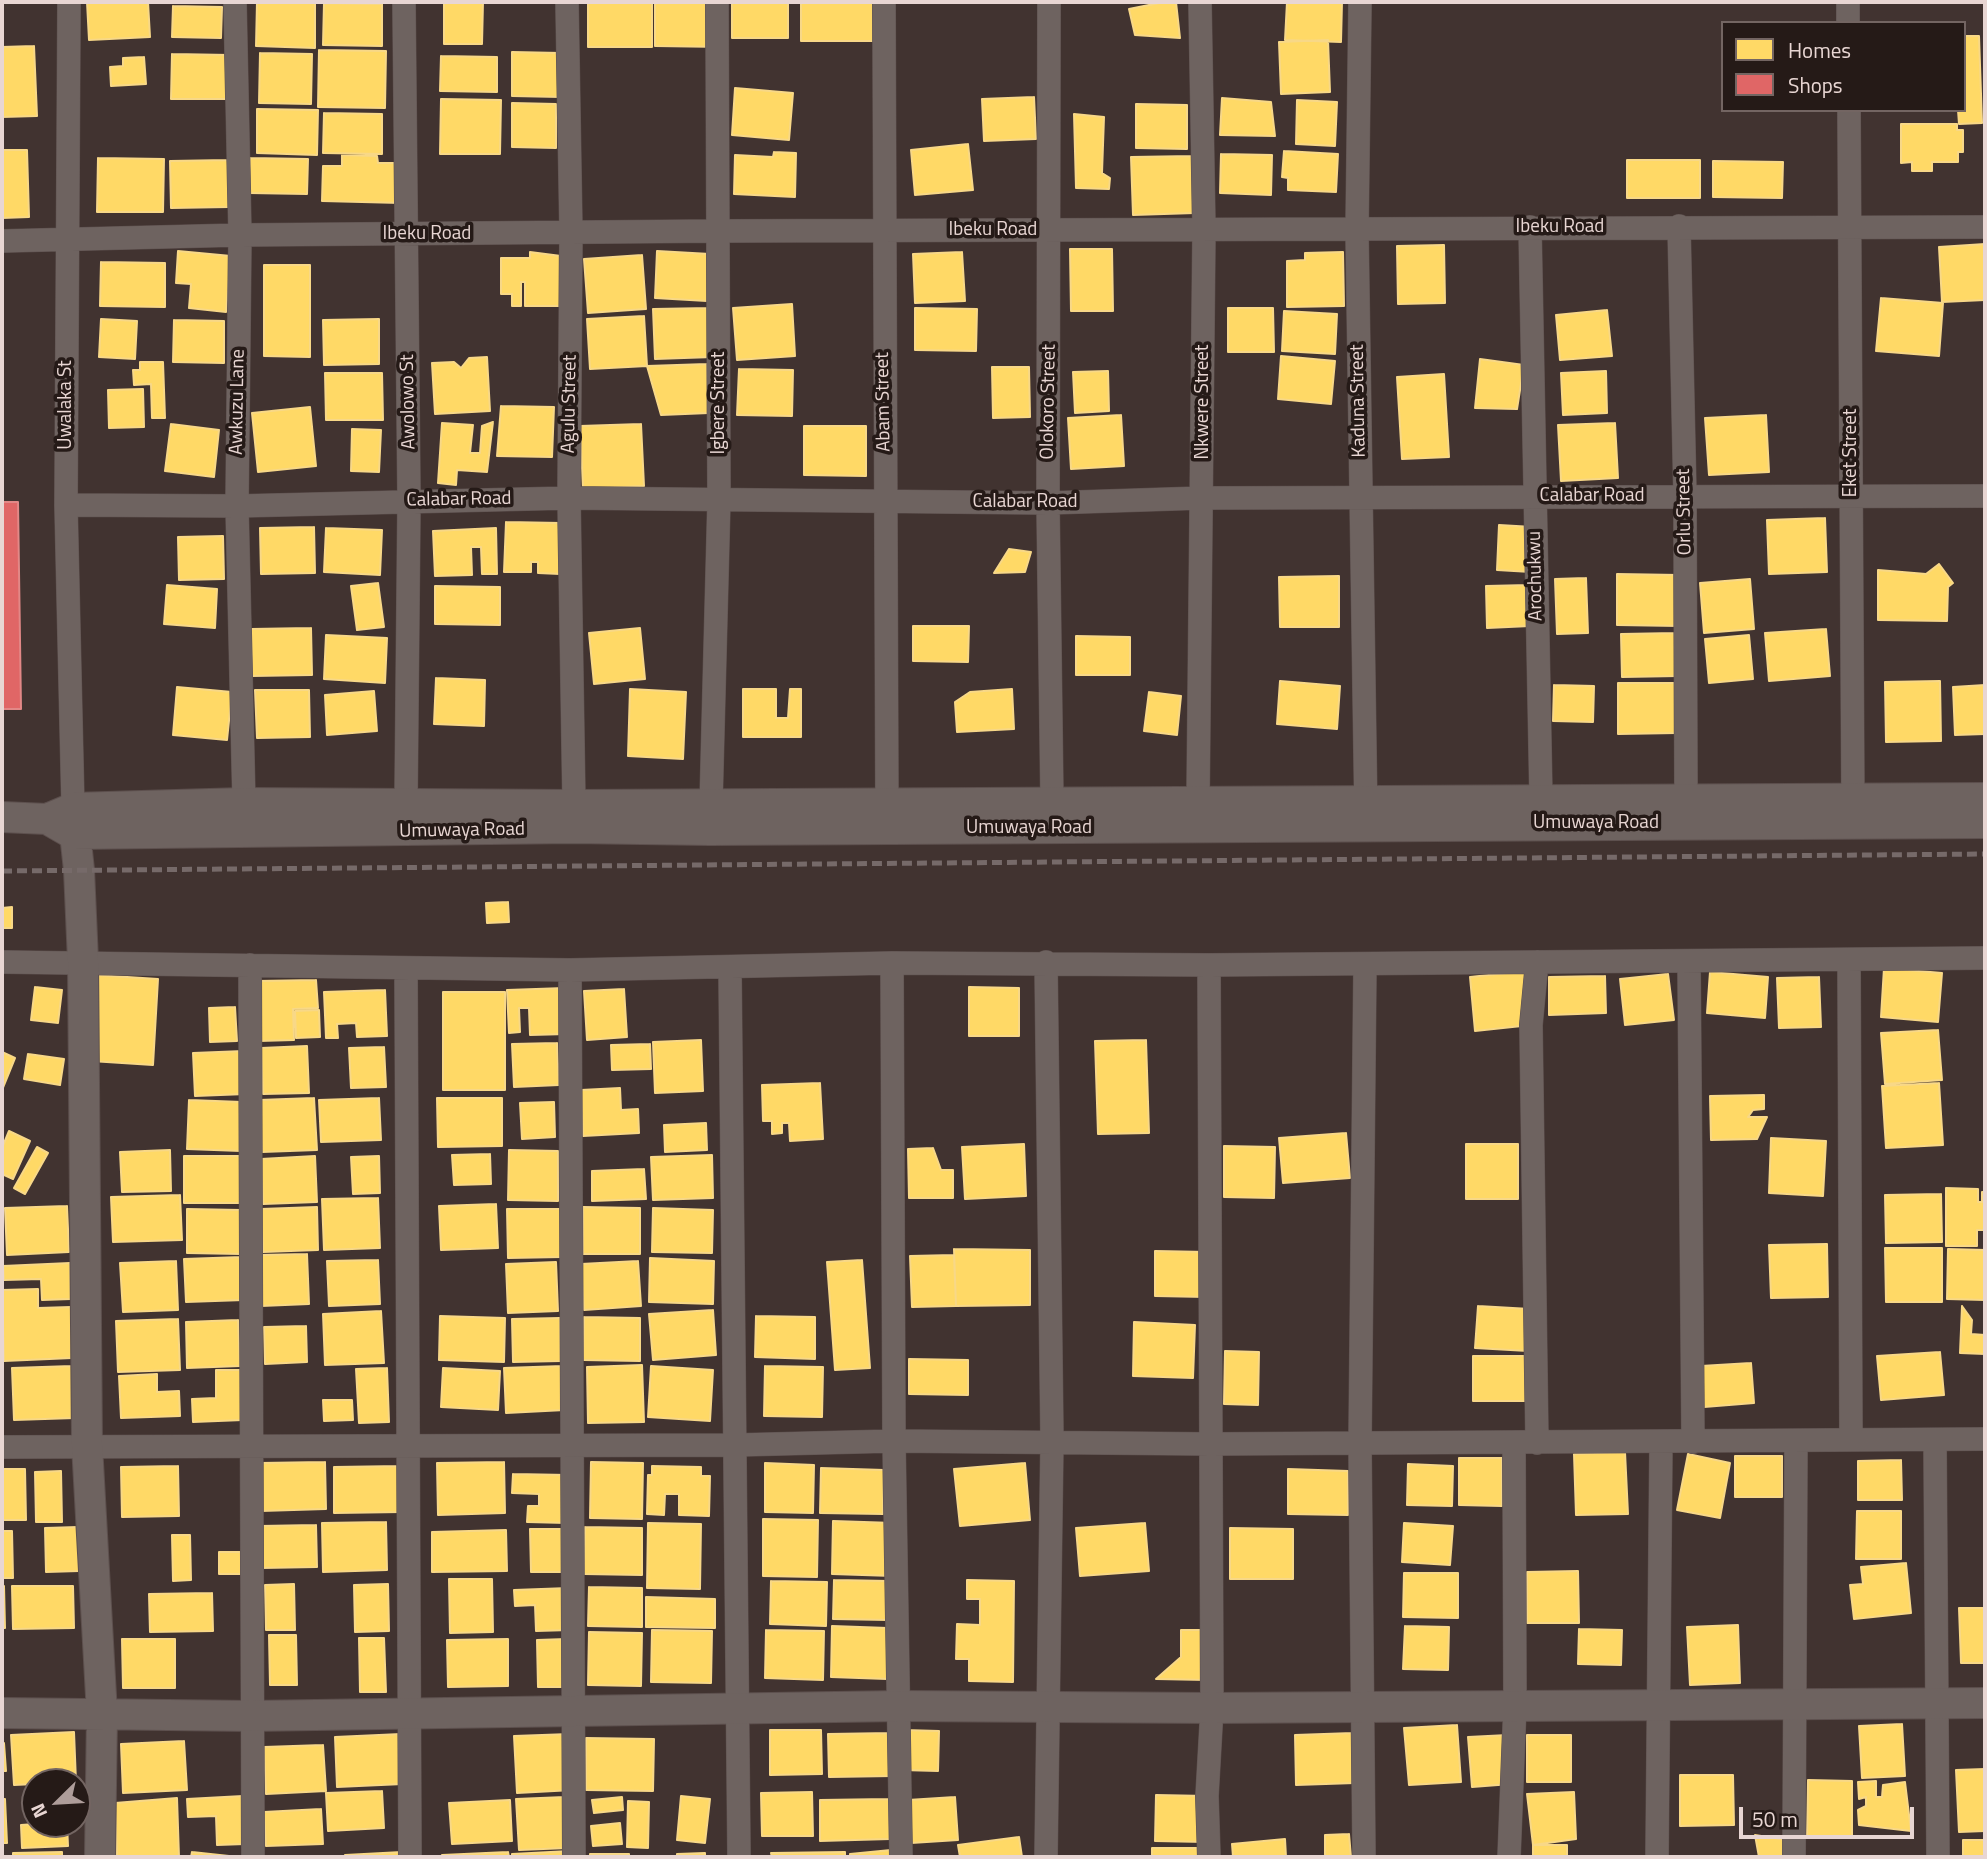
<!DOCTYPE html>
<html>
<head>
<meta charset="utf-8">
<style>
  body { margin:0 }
  #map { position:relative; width:1987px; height:1859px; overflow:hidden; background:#413330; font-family:"Titillium Web",sans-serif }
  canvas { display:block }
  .frame { position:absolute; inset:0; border:4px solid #e8d6d3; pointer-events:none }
  .legend { position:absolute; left:1721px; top:21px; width:245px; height:91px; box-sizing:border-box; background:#251a17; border:2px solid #736562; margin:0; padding:9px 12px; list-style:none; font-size:21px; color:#e8d6d3 }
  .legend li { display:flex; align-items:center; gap:14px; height:35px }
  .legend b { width:35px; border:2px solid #736562 }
  .north { position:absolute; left:21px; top:1768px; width:70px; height:70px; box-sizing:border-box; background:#251a17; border:2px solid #736562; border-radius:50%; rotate:246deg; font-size:19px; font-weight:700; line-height:28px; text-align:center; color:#e8d6d3 }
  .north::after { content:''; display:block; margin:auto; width:24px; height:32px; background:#ae9d9a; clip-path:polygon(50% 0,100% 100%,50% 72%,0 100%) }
  .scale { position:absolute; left:1739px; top:1807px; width:175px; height:32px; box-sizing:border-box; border:4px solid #e8d6d3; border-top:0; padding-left:9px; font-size:21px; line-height:24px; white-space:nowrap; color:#e8d6d3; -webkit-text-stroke:5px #251a17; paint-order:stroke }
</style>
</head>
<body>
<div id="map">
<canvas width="1987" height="1859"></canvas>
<div class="frame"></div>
<ul class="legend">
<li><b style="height:19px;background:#ffd966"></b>Homes</li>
<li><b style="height:19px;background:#e06666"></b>Shops</li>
</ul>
<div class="north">N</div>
<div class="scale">50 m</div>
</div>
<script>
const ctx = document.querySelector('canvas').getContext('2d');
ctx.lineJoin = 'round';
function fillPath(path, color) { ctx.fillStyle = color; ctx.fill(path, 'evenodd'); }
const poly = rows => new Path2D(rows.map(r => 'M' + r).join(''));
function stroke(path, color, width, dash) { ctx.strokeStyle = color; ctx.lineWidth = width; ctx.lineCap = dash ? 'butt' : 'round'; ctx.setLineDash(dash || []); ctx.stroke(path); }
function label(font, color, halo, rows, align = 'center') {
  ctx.font = font + ' "Titillium Web",sans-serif'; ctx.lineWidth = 7; ctx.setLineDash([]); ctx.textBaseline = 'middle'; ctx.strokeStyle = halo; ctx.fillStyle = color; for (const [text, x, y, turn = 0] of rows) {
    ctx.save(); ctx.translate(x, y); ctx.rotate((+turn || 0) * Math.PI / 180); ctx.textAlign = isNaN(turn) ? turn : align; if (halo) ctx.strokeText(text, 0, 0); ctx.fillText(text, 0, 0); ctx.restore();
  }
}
const homes = poly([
  [87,2,148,2,150,37,89,40,87,2],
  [257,2,315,2,315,48,256,46,257,2],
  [444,2,483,2,482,44,444,44,444,2],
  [588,2,652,2,652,47,588,47,588,2],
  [655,2,725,2,725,47,655,46,655,2],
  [732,2,788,2,788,38,732,38,732,2],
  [801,2,873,2,873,41,801,41,801,2],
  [1164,2,1176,2,1180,38,1135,35,1129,9,1164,2],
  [1287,2,1342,2,1341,42,1285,40,1287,2],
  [324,3,382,4,382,46,323,45,324,3],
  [173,6,222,7,221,38,172,37,173,6],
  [1964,36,1979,36,1982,123,1959,124,1958,110,1964,110,1964,36],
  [1328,40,1330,92,1281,94,1279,42,1328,40],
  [34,46,37,116,2,117,2,47,34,46],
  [319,50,386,51,385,108,318,107,319,50],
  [512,52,561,53,561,97,512,96,512,52],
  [260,53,312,54,311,104,259,103,260,53],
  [172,54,230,55,229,99,171,99,172,54],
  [441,56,497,57,497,92,440,91,441,56],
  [144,57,146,84,111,86,110,67,123,66,123,58,144,57],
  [735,88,793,93,789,140,732,135,735,88],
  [1034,97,1036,139,984,141,982,99,1034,97],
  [1222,98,1271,102,1275,136,1220,135,1222,98],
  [441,99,501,100,500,154,440,154,441,99],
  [1297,100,1337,102,1335,146,1296,144,1297,100],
  [512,103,556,104,556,148,512,147,512,103],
  [1136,104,1187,105,1187,149,1136,148,1136,104],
  [257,109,318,110,317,155,257,153,257,109],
  [324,113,382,114,382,154,323,153,324,113],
  [1074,114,1104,117,1102,173,1110,178,1109,189,1076,188,1074,114],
  [1901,124,1957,124,1957,130,1963,130,1963,152,1958,152,1958,162,1932,162,1932,171,1912,171,1912,162,1901,163,1901,124],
  [968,144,973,190,915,195,911,150,968,144],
  [2,150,27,150,29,217,2,218,2,150],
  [1284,151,1338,154,1336,192,1288,190,1288,178,1282,177,1284,151],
  [774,152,796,153,795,197,734,194,735,155,773,157,774,152],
  [1221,154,1272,155,1271,195,1220,193,1221,154],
  [342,155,377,156,378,163,402,163,401,203,322,201,323,166,342,166,342,155],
  [1193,156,1195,213,1133,215,1131,157,1193,156],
  [98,158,164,159,163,212,97,212,98,158],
  [250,158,308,159,307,194,249,193,250,158],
  [228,160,229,207,171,208,170,161,228,160],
  [1627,160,1700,160,1700,198,1627,198,1627,160],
  [1713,161,1783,162,1782,198,1713,197,1713,161],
  [1985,244,1985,300,1942,302,1939,247,1985,244],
  [1444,245,1445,303,1398,304,1397,246,1444,245],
  [1070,249,1112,249,1113,311,1071,311,1070,249],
  [178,251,231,256,226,312,189,308,191,284,176,283,178,251],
  [657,251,710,254,707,301,655,298,657,251],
  [530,252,561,256,561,306,525,306,525,282,521,282,521,306,512,306,512,294,501,294,501,258,530,258,530,252],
  [962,252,965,301,915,303,913,254,962,252],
  [1343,252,1344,306,1287,307,1287,261,1305,260,1305,253,1343,252],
  [642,255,646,309,588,313,584,259,642,255],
  [101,262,165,263,165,307,100,306,101,262],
  [264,265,310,265,310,357,264,356,264,265],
  [1881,298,1943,303,1939,356,1876,351,1881,298],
  [792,304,795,356,737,360,733,308,792,304],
  [711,308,713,357,655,359,653,309,711,308],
  [915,308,977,309,976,351,915,350,915,308],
  [1228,308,1273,308,1274,352,1228,352,1228,308],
  [1607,310,1612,356,1560,360,1556,315,1607,310],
  [1284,311,1337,314,1335,354,1282,351,1284,311],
  [644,316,647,366,590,369,587,319,644,316],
  [101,319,137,321,135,359,99,357,101,319],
  [379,319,379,364,324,365,323,320,379,319],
  [174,320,224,321,224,363,173,362,174,320],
  [1281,356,1335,361,1331,404,1278,399,1281,356],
  [487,357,490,411,435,414,432,363,454,362,461,368,469,358,487,357],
  [1480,359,1524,365,1517,409,1475,408,1480,359],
  [140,362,163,362,165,418,152,418,151,384,134,385,133,370,140,370,140,362],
  [707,364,709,413,661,415,647,366,707,364],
  [992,367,1029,367,1030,417,993,418,992,367],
  [739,369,793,370,792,416,737,415,739,369],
  [1108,371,1109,411,1075,413,1073,372,1108,371],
  [1606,371,1607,413,1563,415,1561,373,1606,371],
  [325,373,382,373,383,420,326,420,325,373],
  [1444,374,1449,457,1402,459,1397,377,1444,374],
  [143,389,144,427,109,428,108,390,143,389],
  [501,406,554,407,552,457,497,456,501,406],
  [310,407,316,466,258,472,252,413,310,407],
  [1121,415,1124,466,1071,469,1068,418,1121,415],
  [1766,415,1769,472,1709,475,1705,418,1766,415],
  [493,422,487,472,457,470,456,485,438,483,442,423,473,425,470,453,480,453,482,426,493,422],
  [1615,423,1618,478,1561,481,1558,425,1615,423],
  [171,424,219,430,214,477,165,471,171,424],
  [641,424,644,486,583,489,580,426,641,424],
  [804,426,866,426,866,476,804,475,804,426],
  [352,429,381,430,379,472,351,471,352,429],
  [1825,518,1827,572,1769,574,1767,520,1825,518],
  [506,522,561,523,560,574,538,573,538,562,531,562,531,572,504,572,506,522],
  [1499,525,1533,527,1531,572,1497,570,1499,525],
  [314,527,315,573,261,574,260,528,314,527],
  [326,528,382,530,380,575,324,572,326,528],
  [496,528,497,574,482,574,481,547,471,547,472,575,435,576,433,531,496,528],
  [223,536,224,579,179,580,178,537,223,536],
  [1009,549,1031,552,1025,572,994,573,1009,549],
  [1939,564,1953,583,1948,587,1947,621,1878,620,1878,570,1926,574,1939,564],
  [1617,574,1679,575,1679,626,1617,625,1617,574],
  [1339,576,1339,627,1280,627,1279,577,1339,576],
  [1586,578,1588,633,1557,634,1555,579,1586,578],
  [1750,579,1754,629,1704,633,1700,583,1750,579],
  [378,583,384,627,357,630,351,586,378,583],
  [167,585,217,589,215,628,164,624,167,585],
  [1529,585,1530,626,1487,628,1486,586,1529,585],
  [435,586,500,587,500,625,435,624,435,586],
  [913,626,969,626,968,662,913,661,913,626],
  [311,628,312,675,252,676,251,629,311,628],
  [640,628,645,679,594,684,589,633,640,628],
  [1826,629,1830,676,1769,681,1765,633,1826,629],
  [1676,633,1678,676,1622,677,1621,634,1676,633],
  [326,635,387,638,385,683,324,679,326,635],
  [1749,635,1753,679,1709,683,1705,639,1749,635],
  [1076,636,1130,637,1130,675,1076,675,1076,636],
  [436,678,485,680,484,726,434,724,436,678],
  [1280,681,1340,686,1337,729,1277,724,1280,681],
  [1940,681,1941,741,1886,742,1885,682,1940,681],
  [1618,683,1677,683,1677,733,1618,734,1618,683],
  [1554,685,1594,686,1593,722,1553,721,1554,685],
  [1985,685,1985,734,1955,735,1953,687,1985,685],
  [177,687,232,692,227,740,173,735,177,687],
  [630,689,686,692,683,759,628,756,630,689],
  [743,689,776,689,776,718,788,718,790,689,801,689,801,737,743,737,743,689],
  [1012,689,1014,729,957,732,955,702,970,692,1012,689],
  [255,690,309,690,310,737,257,738,255,690],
  [374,691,377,731,327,735,325,695,374,691],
  [1149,692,1181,696,1177,735,1144,731,1149,692],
  [508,902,509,922,487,923,486,903,508,902],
  [12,907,12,928,2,928,2,908,12,907],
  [1884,968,1942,973,1938,1022,1881,1017,1884,968],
  [1526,971,1531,1025,1475,1031,1470,977,1526,971],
  [1710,972,1768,977,1765,1018,1707,1013,1710,972],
  [1668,974,1674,1020,1625,1025,1620,979,1668,974],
  [96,975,158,979,153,1065,91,1061,96,975],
  [1605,976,1606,1013,1549,1015,1549,977,1605,976],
  [1819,977,1821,1027,1779,1028,1777,978,1819,977],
  [316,980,318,1008,293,1009,294,1040,259,1041,257,981,316,980],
  [35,987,62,990,58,1023,31,1020,35,987],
  [969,987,1019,988,1019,1036,969,1036,969,987],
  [565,988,567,1034,530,1035,529,1008,519,1008,520,1032,509,1033,507,990,565,988],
  [624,989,627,1037,587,1040,584,991,624,989],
  [385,990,387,1036,357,1037,356,1023,337,1024,338,1038,326,1038,324,992,385,990],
  [443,992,505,992,505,1090,443,1090,443,992],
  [235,1007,237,1041,210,1042,209,1008,235,1007],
  [319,1010,320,1037,296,1038,295,1011,319,1010],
  [1938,1030,1942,1080,1885,1084,1881,1033,1938,1030],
  [701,1040,703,1091,655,1093,653,1042,701,1040],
  [1146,1040,1149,1133,1098,1134,1095,1041,1146,1040],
  [557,1043,559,1085,514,1087,512,1044,557,1043],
  [650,1044,651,1069,612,1070,611,1045,650,1044],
  [307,1046,309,1093,263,1094,261,1048,307,1046],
  [384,1047,386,1087,351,1088,349,1048,384,1047],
  [244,1051,246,1094,195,1096,193,1053,244,1051],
  [2,1052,15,1058,2,1090,2,1052],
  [28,1054,64,1059,60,1085,24,1079,28,1054],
  [820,1083,823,1139,790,1141,789,1123,782,1123,782,1133,772,1134,772,1121,763,1121,762,1085,820,1083],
  [1939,1083,1943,1145,1886,1148,1882,1086,1939,1083],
  [620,1088,621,1110,638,1109,639,1133,583,1136,581,1090,620,1088],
  [1764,1095,1764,1109,1753,1110,1748,1117,1767,1117,1757,1139,1711,1140,1710,1096,1764,1095],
  [314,1098,317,1150,262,1152,259,1100,314,1098],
  [379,1098,381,1140,321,1142,319,1100,379,1098],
  [437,1098,502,1098,502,1146,438,1147,437,1098],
  [189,1100,242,1102,241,1151,187,1149,189,1100],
  [554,1102,555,1137,522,1139,520,1103,554,1102],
  [706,1123,707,1150,665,1152,664,1125,706,1123],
  [9,1131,30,1141,13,1179,2,1174,2,1148,9,1131],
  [1346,1133,1350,1178,1283,1183,1279,1138,1346,1133],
  [1771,1138,1826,1141,1823,1196,1769,1193,1771,1138],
  [1024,1144,1026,1196,965,1199,962,1147,1024,1144],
  [1466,1144,1518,1144,1518,1199,1466,1199,1466,1144],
  [1224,1146,1275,1147,1274,1198,1224,1197,1224,1146],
  [37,1147,48,1153,25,1194,14,1188,37,1147],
  [933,1148,941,1170,953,1170,953,1198,909,1198,908,1149,933,1148],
  [170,1150,171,1191,122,1192,120,1152,170,1150],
  [509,1150,558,1151,558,1201,508,1200,509,1150],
  [490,1154,491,1184,454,1185,452,1155,490,1154],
  [712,1155,713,1198,653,1200,651,1157,712,1155],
  [184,1156,242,1156,242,1203,184,1203,184,1156],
  [315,1156,317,1202,263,1204,261,1159,315,1156],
  [379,1156,380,1193,353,1194,351,1157,379,1156],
  [644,1169,646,1199,592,1201,592,1171,644,1169],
  [1946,1188,1978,1189,1978,1202,1982,1202,1982,1192,1985,1192,1985,1243,1984,1230,1977,1230,1977,1246,1946,1246,1946,1188],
  [1941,1194,1942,1242,1886,1243,1885,1195,1941,1194],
  [180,1195,182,1240,113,1242,111,1197,180,1195],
  [378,1198,380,1248,324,1250,322,1199,378,1198],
  [496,1204,498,1248,441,1250,439,1206,496,1204],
  [67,1206,69,1252,7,1255,5,1208,67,1206],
  [317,1207,318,1250,263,1252,261,1209,317,1207],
  [583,1207,640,1208,640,1254,583,1254,583,1207],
  [653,1208,713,1210,712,1253,652,1252,653,1208],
  [187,1209,241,1210,241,1254,187,1253,187,1209],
  [507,1209,562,1209,562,1257,508,1258,507,1209],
  [1827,1244,1828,1297,1771,1298,1769,1245,1827,1244],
  [1885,1248,1942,1248,1942,1302,1886,1302,1885,1248],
  [954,1249,1030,1250,1030,1305,956,1306,954,1249],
  [1948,1249,1985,1250,1985,1300,1947,1299,1948,1249],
  [1155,1251,1207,1252,1207,1297,1155,1296,1155,1251],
  [307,1254,309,1304,261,1306,259,1255,307,1254],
  [954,1255,956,1306,912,1307,910,1256,954,1255],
  [242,1257,244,1300,186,1302,184,1259,242,1257],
  [650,1258,714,1261,713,1304,649,1302,650,1258],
  [378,1260,380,1304,329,1306,327,1261,378,1260],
  [862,1260,870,1368,835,1370,827,1262,862,1260],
  [176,1261,178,1310,123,1312,120,1263,176,1261],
  [638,1261,641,1306,584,1310,581,1264,638,1261],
  [556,1262,558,1311,508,1313,506,1264,556,1262],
  [70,1263,71,1299,42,1300,41,1279,4,1280,3,1266,70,1263],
  [38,1289,38,1308,71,1307,72,1358,4,1361,2,1290,38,1289],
  [1478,1306,1530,1309,1528,1351,1475,1348,1478,1306],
  [1962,1306,1972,1320,1971,1334,1985,1335,1985,1354,1960,1353,1962,1306],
  [713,1310,716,1355,653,1360,649,1314,713,1310],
  [381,1311,384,1363,325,1365,323,1314,381,1311],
  [440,1316,505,1318,504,1362,439,1360,440,1316],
  [756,1316,815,1317,815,1359,755,1357,756,1316],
  [584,1317,640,1318,640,1361,583,1360,584,1317],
  [560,1318,561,1361,513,1362,512,1319,560,1318],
  [178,1319,180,1370,118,1372,116,1321,178,1319],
  [238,1320,240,1366,187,1368,186,1322,238,1320],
  [1134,1322,1195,1325,1193,1378,1133,1376,1134,1322],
  [306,1326,307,1362,265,1364,264,1327,306,1326],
  [1225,1351,1259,1352,1258,1405,1224,1404,1225,1351],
  [1940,1352,1944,1395,1881,1400,1877,1356,1940,1352],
  [1473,1356,1527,1356,1527,1401,1473,1401,1473,1356],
  [909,1359,968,1360,968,1395,909,1394,909,1359],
  [1751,1363,1754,1403,1704,1407,1701,1366,1751,1363],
  [642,1365,644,1422,588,1423,587,1367,642,1365],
  [72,1366,75,1418,14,1420,12,1368,72,1366],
  [563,1366,565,1410,506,1413,504,1368,563,1366],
  [651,1366,713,1370,710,1421,648,1417,651,1366],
  [765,1366,823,1367,822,1417,764,1416,765,1366],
  [387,1368,389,1422,359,1423,356,1369,387,1368],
  [443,1368,500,1371,498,1410,441,1407,443,1368],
  [216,1370,240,1370,243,1420,193,1422,192,1399,216,1398,216,1370],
  [157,1374,157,1392,179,1391,180,1416,121,1418,119,1376,157,1374],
  [323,1400,352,1400,353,1420,324,1421,323,1400],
  [1625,1452,1628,1514,1576,1515,1574,1454,1625,1452],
  [1688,1454,1730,1463,1720,1518,1677,1510,1688,1454],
  [1735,1456,1782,1456,1782,1497,1735,1497,1735,1456],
  [1459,1458,1502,1458,1502,1506,1459,1505,1459,1458],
  [1901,1460,1902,1500,1858,1500,1858,1461,1901,1460],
  [325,1462,326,1509,261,1511,260,1463,325,1462],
  [504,1462,505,1513,438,1515,437,1463,504,1462],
  [591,1462,643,1463,642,1519,590,1518,591,1462],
  [765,1463,814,1465,813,1513,765,1512,765,1463],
  [1025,1463,1030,1520,960,1526,954,1469,1025,1463],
  [1408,1464,1453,1466,1452,1506,1407,1505,1408,1464],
  [178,1466,179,1516,122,1517,121,1467,178,1466],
  [401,1466,402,1512,334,1513,334,1467,401,1466],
  [652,1466,701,1467,701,1476,710,1476,709,1516,679,1515,679,1494,665,1494,664,1515,647,1514,648,1475,652,1475,652,1466],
  [821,1468,884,1470,883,1514,820,1513,821,1468],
  [2,1469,25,1469,26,1520,2,1520,2,1469],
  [1288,1469,1348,1471,1348,1515,1288,1514,1288,1469],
  [61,1471,62,1522,36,1522,35,1472,61,1471],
  [513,1474,568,1475,567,1523,527,1522,528,1506,539,1506,539,1494,512,1493,513,1474],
  [1857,1511,1901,1511,1901,1559,1856,1559,1857,1511],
  [763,1519,818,1520,817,1577,763,1576,763,1519],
  [833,1521,894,1523,893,1576,832,1574,833,1521],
  [386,1522,387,1570,323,1572,322,1523,386,1522],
  [648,1523,701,1524,700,1589,647,1588,648,1523],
  [1145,1523,1149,1571,1080,1576,1076,1528,1145,1523],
  [1404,1523,1453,1526,1450,1565,1402,1562,1404,1523],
  [316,1525,317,1567,261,1568,260,1526,316,1525],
  [78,1527,79,1571,46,1572,45,1528,78,1527],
  [585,1527,642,1528,642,1575,584,1574,585,1527],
  [1230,1528,1293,1529,1293,1579,1230,1579,1230,1528],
  [530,1529,567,1529,568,1572,531,1572,530,1529],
  [506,1530,507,1571,432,1572,432,1532,506,1530],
  [2,1531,12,1531,13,1578,2,1578,2,1531],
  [172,1535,190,1535,191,1580,173,1581,172,1535],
  [219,1552,245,1552,246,1574,219,1574,219,1552],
  [1906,1563,1911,1613,1854,1619,1850,1585,1863,1584,1861,1567,1906,1563],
  [1578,1571,1579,1623,1527,1623,1527,1572,1578,1571],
  [1404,1573,1458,1573,1458,1618,1403,1617,1404,1573],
  [449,1579,492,1579,493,1632,450,1633,449,1579],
  [834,1580,889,1581,888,1620,833,1619,834,1580],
  [967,1580,1014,1581,1013,1682,969,1681,969,1659,956,1659,957,1624,980,1625,980,1599,967,1599,967,1580],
  [771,1581,827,1582,826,1626,770,1624,771,1581],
  [294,1584,295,1630,266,1630,265,1585,294,1584],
  [388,1584,389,1631,355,1632,354,1585,388,1584],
  [2,1586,4,1586,5,1628,2,1628,2,1586],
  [12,1586,73,1586,74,1628,13,1629,12,1586],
  [589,1587,642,1588,642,1627,588,1626,589,1587],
  [569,1588,570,1630,536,1631,535,1605,515,1606,514,1590,569,1588],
  [212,1593,213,1631,150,1632,149,1594,212,1593],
  [646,1597,715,1599,715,1628,646,1627,646,1597],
  [1959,1608,1985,1608,1985,1663,1961,1663,1959,1608],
  [1738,1625,1740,1683,1690,1685,1687,1627,1738,1625],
  [832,1626,888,1628,887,1679,831,1677,832,1626],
  [1405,1626,1449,1627,1448,1670,1403,1669,1405,1626],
  [1579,1629,1622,1630,1621,1665,1578,1664,1579,1629],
  [652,1630,712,1631,711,1683,651,1682,652,1630],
  [766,1630,824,1631,823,1680,765,1678,766,1630],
  [1181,1630,1207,1630,1207,1680,1156,1679,1181,1657,1181,1630],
  [589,1632,642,1633,641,1686,588,1685,589,1632],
  [269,1635,296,1635,297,1685,270,1685,269,1635],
  [359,1638,384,1638,386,1692,360,1692,359,1638],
  [122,1639,175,1639,175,1688,123,1688,122,1639],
  [508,1639,508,1686,448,1687,447,1640,508,1639],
  [567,1639,568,1687,538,1687,537,1640,567,1639],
  [1902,1724,1905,1776,1862,1778,1859,1726,1902,1724],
  [1457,1725,1461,1782,1409,1785,1404,1728,1457,1725],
  [770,1730,821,1730,822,1774,770,1775,770,1730],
  [904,1730,939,1731,938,1771,902,1770,904,1730],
  [74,1732,76,1782,14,1785,11,1735,74,1732],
  [892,1733,893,1776,829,1777,828,1734,892,1733],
  [1353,1733,1355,1783,1296,1785,1295,1735,1353,1733],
  [401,1734,403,1784,337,1787,335,1737,401,1734],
  [570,1734,573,1790,517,1793,514,1736,570,1734],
  [1508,1735,1511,1784,1472,1787,1468,1737,1508,1735],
  [1527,1735,1571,1735,1571,1782,1527,1782,1527,1735],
  [586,1738,654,1739,653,1791,586,1790,586,1738],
  [184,1741,187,1790,123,1793,121,1744,184,1741],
  [2,1743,4,1743,6,1771,2,1771,2,1743],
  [323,1745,326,1791,266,1794,264,1747,323,1745],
  [1985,1769,1985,1831,1959,1832,1956,1770,1985,1769],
  [1680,1775,1733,1775,1734,1825,1680,1826,1680,1775],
  [1808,1780,1852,1781,1852,1838,1807,1837,1808,1780],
  [1876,1781,1876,1797,1882,1797,1883,1785,1905,1782,1911,1831,1859,1825,1858,1810,1866,1806,1866,1797,1859,1799,1858,1782,1876,1781],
  [382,1791,384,1828,328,1831,326,1793,382,1791],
  [812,1792,813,1836,762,1836,761,1793,812,1792],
  [1574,1792,1576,1839,1533,1845,1527,1794,1574,1792],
  [1156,1795,1207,1796,1206,1842,1155,1841,1156,1795],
  [243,1796,245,1844,217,1845,216,1816,188,1817,187,1799,243,1796],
  [681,1796,710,1799,705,1843,677,1840,681,1796],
  [565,1797,568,1848,519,1850,516,1799,565,1797],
  [622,1797,623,1810,594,1813,592,1800,622,1797],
  [955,1797,958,1840,911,1843,908,1800,955,1797],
  [33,1798,35,1824,67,1824,68,1846,22,1848,21,1825,35,1824,33,1798],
  [177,1798,179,1857,117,1857,115,1803,177,1798],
  [2,1799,5,1799,7,1843,2,1843,2,1799],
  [889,1799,890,1839,820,1841,820,1800,889,1799],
  [510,1800,512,1841,452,1844,449,1803,510,1800],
  [628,1801,649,1802,648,1848,627,1847,628,1801],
  [321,1809,323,1844,266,1846,264,1812,321,1809],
  [620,1823,622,1844,593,1846,591,1826,620,1823],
  [1349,1834,1351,1857,1325,1857,1325,1835,1349,1834],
  [1755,1835,1793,1841,1791,1857,1759,1857,1755,1835],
  [1019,1837,1022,1857,960,1857,958,1845,1019,1837],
  [1285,1839,1286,1857,1233,1857,1232,1844,1285,1839],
  [1963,1840,1985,1840,1985,1857,1963,1857,1963,1840],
  [1533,1845,1567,1845,1567,1857,1533,1857,1533,1845],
  [1152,1848,1203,1848,1203,1857,1152,1857,1152,1848],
  [891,1850,892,1857,850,1857,850,1854,891,1850],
  [570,1851,570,1857,512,1857,512,1854,570,1851],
  [62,1852,62,1857,13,1857,13,1853,62,1852],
  [192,1852,229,1856,229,1857,191,1857,192,1852],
  [402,1852,402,1857,345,1857,345,1855,402,1852],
  [508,1852,509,1857,442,1855,508,1852],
  [845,1852,845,1857,772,1857,771,1853,845,1852],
  [705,1853,705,1857,677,1857,677,1854,705,1853],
  [590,1854,629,1854,629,1857,590,1857,590,1854]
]);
const shops = poly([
  [2,502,18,502,21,709,2,709,2,502]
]);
const minor = poly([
  [69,2,66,505,73,808],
  [235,2,240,235,237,506,244,803],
  [404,2,409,500,406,803],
  [567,2,571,233,569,498,574,805],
  [884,2,887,818],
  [1049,2,1048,503,1052,802],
  [1360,2,1357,231,1366,817],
  [1848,2,1848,23],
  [1849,110,1853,814],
  [1679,226,1685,496,1686,798],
  [1530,227,1541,799],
  [2,241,240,235,719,231,1985,227],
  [66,505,237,506,569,498,1048,503,1202,498,1985,496],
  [1198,802,1204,229,1200,2],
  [711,804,719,499,717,2],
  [1849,961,1851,1440],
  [2,962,570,970,892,963,1209,965,1985,958],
  [1537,962,1531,1025,1537,1443],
  [1689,962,1693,1442],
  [892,963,894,1441,901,1857],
  [250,965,253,1857],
  [406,968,410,1857],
  [730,968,739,1857],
  [570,970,574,1857],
  [1935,1440,1938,1857],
  [2,1447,736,1445,894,1441,1211,1444,1985,1439],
  [1046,1857,1052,1440,1046,962],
  [1209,1857,1207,1796,1212,1708,1209,965],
  [1364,1857,1360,1444,1365,964],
  [1509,1857,1515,1705,1514,1443],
  [1657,1857,1661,1442],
  [1794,1857,1796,1441]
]);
const tertiary = poly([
  [73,815,79,870,83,961,87,1445,102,1714,100,1857],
  [2,817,47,819,73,808,244,803,574,805,1985,798],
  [47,819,73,834,573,828,710,830,1985,823],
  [2,1713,251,1716,900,1706,1212,1708,1985,1703]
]);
const rail = poly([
  [2,871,1985,854]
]);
const streetNames = [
  ["Ibeku Road",1560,227],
  ["Ibeku Road",993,230],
  ["Ibeku Road",427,234],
  ["Kaduna Street",1359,401,-91],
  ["Awkuzu Lane",238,402,-89],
  ["Awolowo St",409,402,-91],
  ["Abam Street",884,402,-91],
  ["Olokoro Street",1049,402,-89],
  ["Nkwere Street",1203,402,-90],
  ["Igbere Street",719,403,-90],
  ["Agulu Street",570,404,-89],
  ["Uwalaka St",66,405,-90],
  ["Eket Street",1851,453,-90],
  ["Calabar Road",1592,496],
  ["Calabar Road",459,500,-1],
  ["Calabar Road",1025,502],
  ["Orlu Street",1685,512,-91],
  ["Arochukwu",1536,576,-91],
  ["Umuwaya Road",1596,823],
  ["Umuwaya Road",1029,828],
  ["Umuwaya Road",462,831,-1]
];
fillPath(homes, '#ffd966');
stroke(homes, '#f8d887', 2);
fillPath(shops, '#e06666');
stroke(shops, '#e28887', 2);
stroke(minor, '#5d504e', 24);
stroke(tertiary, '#5d504e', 32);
stroke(minor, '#6e6360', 23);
stroke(tertiary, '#6e6360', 30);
stroke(rail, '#766a69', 5, [10, 5]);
label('19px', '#e8d6d3', '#251a17', streetNames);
</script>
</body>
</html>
